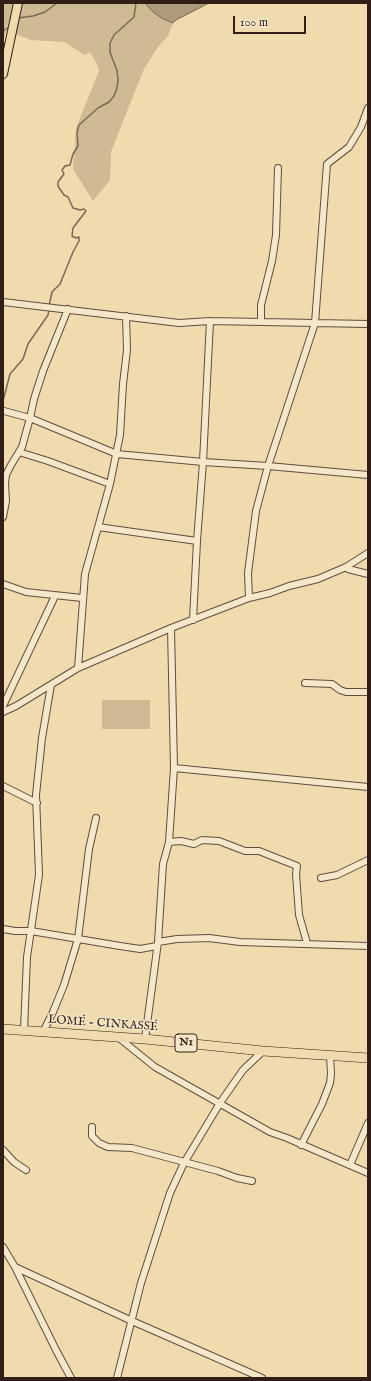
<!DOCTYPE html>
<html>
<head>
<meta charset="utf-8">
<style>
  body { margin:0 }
  #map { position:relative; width:371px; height:1381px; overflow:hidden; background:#efdbad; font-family:"IM FELL English",serif }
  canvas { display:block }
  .frame { position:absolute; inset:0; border:4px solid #311e16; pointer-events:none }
  .scale { position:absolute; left:233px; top:16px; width:73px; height:18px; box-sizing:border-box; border:2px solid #311e16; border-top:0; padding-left:5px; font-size:12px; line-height:14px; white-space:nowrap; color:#311e16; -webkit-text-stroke:3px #f5e8ca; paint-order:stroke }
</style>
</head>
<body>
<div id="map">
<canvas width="371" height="1381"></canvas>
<div class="frame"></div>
<div class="scale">100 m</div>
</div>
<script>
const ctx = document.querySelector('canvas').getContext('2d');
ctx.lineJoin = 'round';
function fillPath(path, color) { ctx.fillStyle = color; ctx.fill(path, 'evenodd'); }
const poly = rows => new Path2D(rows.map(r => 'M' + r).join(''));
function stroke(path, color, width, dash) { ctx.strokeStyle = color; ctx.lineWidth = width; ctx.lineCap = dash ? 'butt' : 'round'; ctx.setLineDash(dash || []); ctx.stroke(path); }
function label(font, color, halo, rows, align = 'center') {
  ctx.font = font + ' "IM FELL English",serif'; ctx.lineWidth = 3; ctx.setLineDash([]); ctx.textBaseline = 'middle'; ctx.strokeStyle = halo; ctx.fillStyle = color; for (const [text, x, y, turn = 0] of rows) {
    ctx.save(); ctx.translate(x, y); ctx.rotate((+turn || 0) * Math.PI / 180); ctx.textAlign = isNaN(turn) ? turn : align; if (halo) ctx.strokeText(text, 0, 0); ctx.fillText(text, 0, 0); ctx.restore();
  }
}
const green = poly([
  [3,3,14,3,3,42],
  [22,3,145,3,153,12,163,19,173,23,168,36,157,48,143,71,111,152,110,180,93,201,73,169,76,128,99,71,97,64,90,52,85,55,64,42,31,40,13,33],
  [102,700,150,700,150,729,102,729]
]);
const water = poly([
  [145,3,209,3,176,20,173,23,163,19,153,12,145,3]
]);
const stream = poly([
  [113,3,129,3],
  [18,18,33,16,45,12,57,3],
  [3,31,9,27],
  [49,306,52,292,60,284,73,252,79,241,79,237,76,238,72,236,73,228,86,211,84,209,80,210,73,208,68,197,64,195,58,186,58,182,64,174,62,170,65,166,70,165,73,154,78,146,77,133,79,125,98,108,109,102,114,96,117,88,118,79,117,71,110,52,110,43,114,35,134,17,136,3],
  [3,401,10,374,23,359,28,344,48,315,49,309]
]);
const minor = poly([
  [3,302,179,323,210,321,368,324],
  [68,309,43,371,34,399,30,418,117,454,203,462,210,321],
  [261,322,261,305,272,261,276,235,278,168],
  [19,452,48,461,110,484],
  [3,517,6,501,5,484,6,475,11,465,22,447,30,418,4,411],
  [98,527,197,541],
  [346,567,348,569,368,574],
  [3,584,26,592,82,598],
  [249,598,248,573,256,511,268,466,315,323,327,164,349,147,361,127,368,108],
  [193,620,197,541,203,462,268,466,368,475],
  [78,668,85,574,110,484,120,435,123,384,127,350,126,316],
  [305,683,332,684,340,690,346,692,368,692],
  [3,706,55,596],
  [3,712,16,706,78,668,171,628,249,598,270,593,289,586,318,579,346,567,368,553],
  [174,768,368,787],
  [3,786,37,803],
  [169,842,181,841,194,844,202,840,219,841,245,851,259,851,297,866,296,874,299,915,307,943],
  [321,878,337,875,368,860],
  [3,929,15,931,31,931,120,946,140,949,157,946],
  [158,942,177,939,209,938,240,942,368,946],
  [24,1030,27,957,39,875,36,795,42,738,51,685],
  [43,1032,53,1012,64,985,78,939,89,849,96,818],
  [119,1038,155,1067,270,1132,287,1138,368,1173],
  [145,1039,158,942,163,864,169,842,174,768,171,628],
  [92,1127,92,1136,99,1143,108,1147,132,1148,218,1171,237,1178,252,1181],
  [301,1145,322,1104,330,1083,331,1074,330,1055],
  [3,1150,14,1162,26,1170],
  [350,1165,368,1123],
  [3,1247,15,1267,56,1350,71,1378],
  [15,1267,132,1321,262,1378],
  [117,1378,141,1283,170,1193,184,1163,220,1103,243,1070,263,1051]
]);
const major = poly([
  [3,74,18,3]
]);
const highway = poly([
  [3,1029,145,1039,263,1051,368,1058]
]);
const shields = [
  [186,1043,22]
];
const shieldNames = [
  ["N1",186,1043]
];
const streetNames = [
  ["LOMÉ - CINKASSÉ",103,1024,4]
];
fillPath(green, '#cfbb93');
fillPath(water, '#ae9b7a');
stroke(water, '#7c6952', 1);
stroke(stream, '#7c6952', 1.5);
stroke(minor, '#604d3c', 8);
stroke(major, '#311e16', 10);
stroke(highway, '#311e16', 10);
stroke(minor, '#f5e8ca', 6);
stroke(major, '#efdbad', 8);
stroke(highway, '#efdbad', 9);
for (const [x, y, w] of shields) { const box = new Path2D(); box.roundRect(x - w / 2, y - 9, w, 18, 3); ctx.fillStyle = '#f5e8ca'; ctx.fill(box); stroke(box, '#311e16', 1); }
label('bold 11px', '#311e16', null, shieldNames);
label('12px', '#311e16', '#f5e8ca', streetNames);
</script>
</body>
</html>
